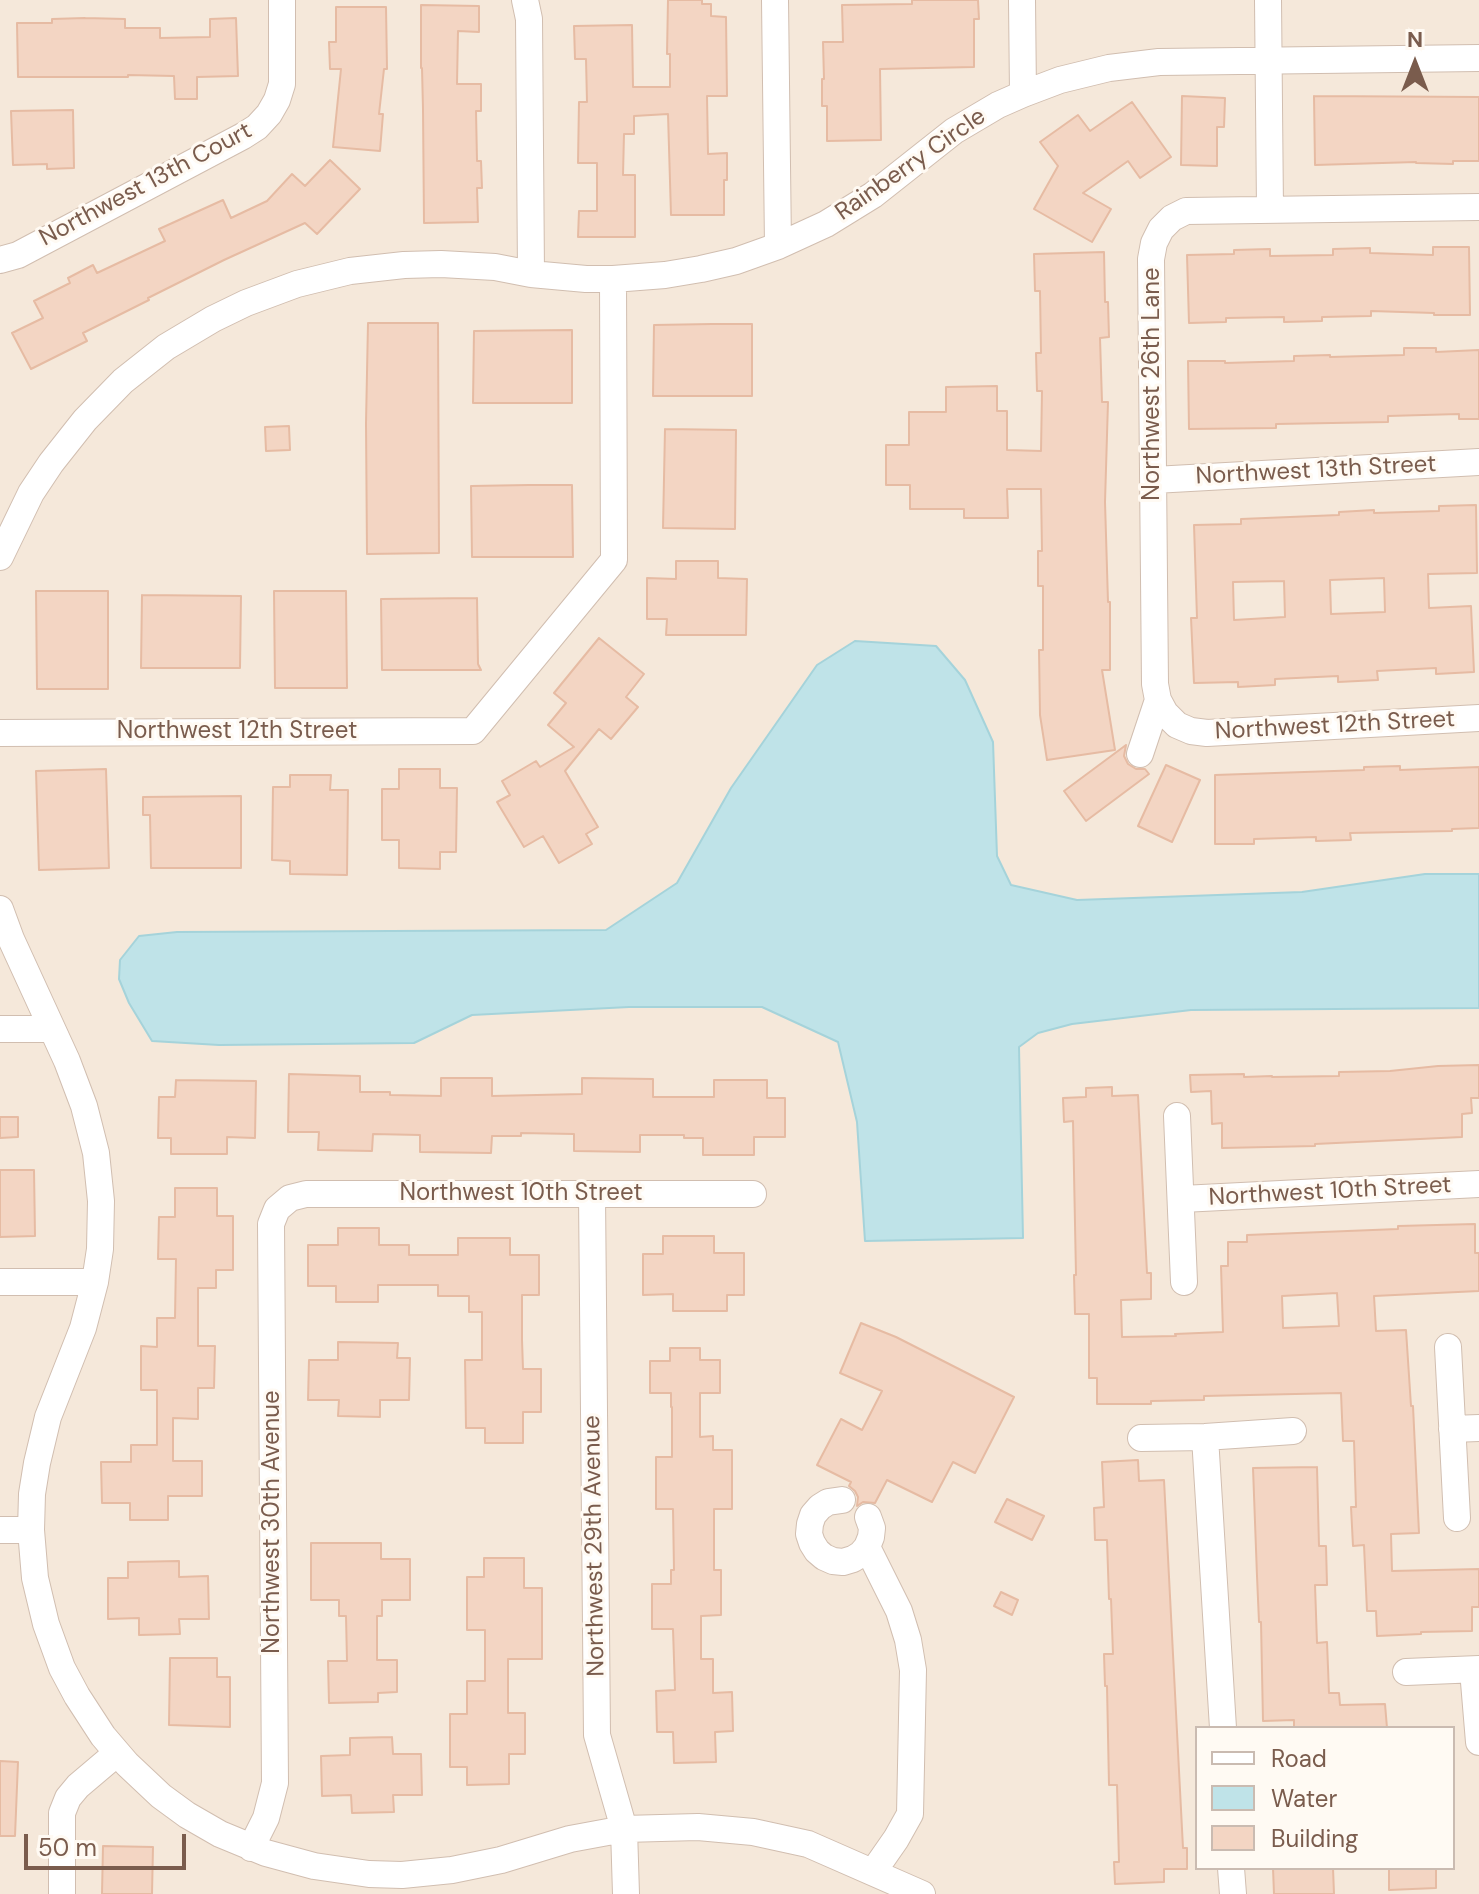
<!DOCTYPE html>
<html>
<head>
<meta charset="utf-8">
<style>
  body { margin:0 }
  #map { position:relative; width:1479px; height:1894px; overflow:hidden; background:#fdf6ec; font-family:"DM Sans",sans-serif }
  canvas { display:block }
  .legend { position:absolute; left:1195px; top:1726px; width:260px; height:144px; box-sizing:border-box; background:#fffaf3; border:2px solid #cabbb1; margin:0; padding:10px 14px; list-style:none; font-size:24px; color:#7a5c4d }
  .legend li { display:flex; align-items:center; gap:16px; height:40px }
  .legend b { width:40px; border:2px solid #cabbb1 }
  .north { position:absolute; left:1375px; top:24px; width:80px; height:80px; -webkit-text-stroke:6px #fffaf3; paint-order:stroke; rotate:0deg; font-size:22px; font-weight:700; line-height:32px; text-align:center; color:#7a5c4d }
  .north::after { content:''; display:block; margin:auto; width:28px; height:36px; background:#7a5c4d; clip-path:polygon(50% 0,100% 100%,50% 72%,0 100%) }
  .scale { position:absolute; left:24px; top:1834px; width:162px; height:36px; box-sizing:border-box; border:4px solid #7a5c4d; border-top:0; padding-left:10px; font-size:24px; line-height:28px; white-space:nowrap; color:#7a5c4d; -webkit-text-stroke:6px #fffaf3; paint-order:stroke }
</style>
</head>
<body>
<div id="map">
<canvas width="1479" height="1894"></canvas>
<ul class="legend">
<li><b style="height:10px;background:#fff"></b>Road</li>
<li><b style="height:22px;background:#bfe3e8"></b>Water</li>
<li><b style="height:22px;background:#f3d5c3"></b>Building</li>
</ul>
<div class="north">N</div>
<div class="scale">50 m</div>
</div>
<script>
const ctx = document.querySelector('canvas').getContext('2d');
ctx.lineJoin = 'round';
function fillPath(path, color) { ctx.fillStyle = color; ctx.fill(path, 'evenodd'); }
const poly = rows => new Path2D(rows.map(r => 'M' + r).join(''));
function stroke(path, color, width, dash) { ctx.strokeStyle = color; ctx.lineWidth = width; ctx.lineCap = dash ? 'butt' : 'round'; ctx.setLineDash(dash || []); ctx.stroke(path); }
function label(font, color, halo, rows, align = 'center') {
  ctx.font = font + ' "DM Sans",sans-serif'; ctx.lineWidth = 6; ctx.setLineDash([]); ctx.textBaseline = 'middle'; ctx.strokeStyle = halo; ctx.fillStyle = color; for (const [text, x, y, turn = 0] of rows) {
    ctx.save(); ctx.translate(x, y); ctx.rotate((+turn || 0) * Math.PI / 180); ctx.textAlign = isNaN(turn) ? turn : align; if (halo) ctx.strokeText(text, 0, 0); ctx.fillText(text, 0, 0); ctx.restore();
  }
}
const residential = poly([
  [0,0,1479,0,1479,1894,0,1894],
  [1197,1728,1453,1728,1453,1868,1197,1868]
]);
const water = poly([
  [855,641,936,646,965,680,993,742,997,856,1011,885,1077,900,1302,892,1425,874,1479,874,1479,1008,1191,1010,1072,1024,1038,1033,1019,1047,1023,1238,865,1241,857,1122,838,1042,762,1007,629,1007,472,1015,414,1043,219,1045,152,1041,129,1003,119,979,120,960,139,936,177,932,606,930,677,883,731,788,817,665,855,641]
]);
const building = poly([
  [668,0,702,0,702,4,711,4,711,16,726,17,727,96,707,96,708,154,727,153,727,180,724,180,724,215,671,215,668,114,634,116,634,134,624,134,623,175,635,175,635,237,578,237,579,211,597,211,597,163,578,163,579,102,587,102,586,59,575,59,574,26,632,25,633,87,670,87,670,54,667,54,668,0],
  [912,0,978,0,979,19,974,19,974,67,880,69,881,140,827,141,827,106,822,106,822,79,824,79,823,42,843,42,842,5,912,4,912,0],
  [421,5,479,6,479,32,458,31,457,84,481,84,481,111,476,111,477,161,481,161,482,188,477,188,478,222,424,223,423,109,422,68,421,68,421,5],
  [336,7,386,7,387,69,384,69,379,114,383,114,380,151,333,147,341,69,330,69,329,42,336,42,336,7],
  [85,18,125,19,125,28,160,28,160,38,210,37,210,19,236,18,238,76,197,77,197,99,175,99,174,76,128,75,128,77,18,77,17,23,52,23,52,19,85,18],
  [1182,96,1225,98,1224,127,1217,127,1217,166,1181,165,1182,96],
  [1314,96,1479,97,1479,161,1453,161,1453,164,1416,163,1416,162,1315,165,1314,96],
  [1132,102,1171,157,1140,178,1128,161,1083,193,1111,209,1092,242,1034,209,1058,166,1040,142,1078,115,1090,131,1132,102],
  [73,110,74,168,47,169,47,164,13,165,11,111,73,110],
  [330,160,360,189,317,234,305,223,224,260,148,298,149,300,83,333,87,341,31,369,12,333,43,318,34,301,70,283,68,278,93,265,97,273,165,241,159,229,223,200,231,218,267,201,292,174,305,186,330,160],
  [1433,247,1469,247,1470,315,1434,315,1434,313,1371,311,1371,316,1322,317,1322,321,1284,322,1284,317,1226,318,1226,322,1189,323,1187,255,1234,254,1234,250,1270,249,1270,256,1333,255,1333,249,1370,248,1370,253,1433,255,1433,247],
  [1104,252,1105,302,1108,302,1109,337,1100,338,1102,402,1108,402,1105,502,1108,602,1110,602,1110,670,1102,670,1115,750,1047,760,1040,715,1039,650,1043,650,1043,586,1038,586,1038,551,1042,551,1041,489,1007,489,1008,518,964,518,964,509,910,509,910,485,886,485,886,445,909,445,909,412,946,412,946,387,997,386,997,411,1007,411,1007,450,1041,451,1042,391,1037,391,1036,353,1041,353,1040,291,1035,291,1034,254,1104,252],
  [368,323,438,323,439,553,367,554,366,423,368,323],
  [712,324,752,324,752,396,653,396,654,325,712,324],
  [572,330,572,403,473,403,474,331,572,330],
  [1404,348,1436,348,1436,352,1479,350,1479,419,1459,419,1459,414,1388,416,1388,422,1276,424,1276,428,1189,429,1188,361,1225,361,1225,363,1294,361,1294,356,1330,355,1330,357,1404,355,1404,348],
  [289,426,290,450,266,451,265,427,289,426],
  [665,429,736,430,735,529,663,528,665,429],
  [529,485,572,485,573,557,472,557,471,486,529,485],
  [1476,505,1477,573,1428,574,1429,608,1471,606,1474,672,1436,674,1436,668,1377,671,1378,680,1338,682,1338,676,1275,679,1275,685,1238,687,1238,682,1194,683,1191,618,1197,618,1194,525,1241,524,1241,519,1339,515,1339,512,1374,510,1374,513,1439,511,1439,506,1476,505],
  [1384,578,1385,612,1331,614,1330,580,1384,578],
  [1284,581,1285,617,1234,620,1233,582,1284,581],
  [676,561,718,561,718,578,747,579,746,635,666,635,667,619,647,619,647,578,676,579,676,561],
  [36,591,108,591,108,689,37,689,36,591],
  [274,591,346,591,347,688,275,688,274,591],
  [142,595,241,596,240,668,141,668,142,595],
  [477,598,478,664,481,670,382,670,381,599,477,598],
  [599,638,644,674,626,697,638,707,611,739,599,729,565,771,598,827,586,834,592,844,559,863,543,836,524,847,497,802,510,795,502,781,536,761,540,767,574,747,548,725,566,703,554,693,599,638],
  [1126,745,1124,756,1128,764,1136,769,1145,769,1149,774,1086,821,1064,791,1126,745],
  [1166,765,1200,780,1172,842,1138,826,1166,765],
  [1400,766,1400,770,1479,767,1479,828,1452,829,1452,831,1350,833,1351,840,1316,841,1316,837,1254,839,1254,844,1215,844,1215,775,1364,770,1364,767,1400,766],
  [106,769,109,868,39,870,36,771,106,769],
  [399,769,440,769,440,788,457,788,456,852,440,852,440,869,399,868,399,840,382,840,382,789,399,789,399,769],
  [290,775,331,775,330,790,348,790,347,875,290,874,290,861,272,860,273,787,290,787,290,775],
  [241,796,241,868,151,868,150,815,143,815,143,797,241,796],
  [1479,1065,1479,1098,1471,1098,1472,1113,1462,1114,1462,1137,1315,1144,1315,1146,1222,1148,1222,1123,1212,1124,1211,1091,1191,1092,1190,1075,1244,1074,1244,1077,1272,1076,1272,1077,1339,1076,1339,1072,1390,1071,1438,1066,1479,1065],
  [289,1074,360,1076,360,1092,390,1092,390,1095,441,1096,441,1078,492,1078,492,1096,582,1094,582,1078,653,1079,653,1097,714,1097,714,1080,767,1080,767,1098,785,1098,785,1137,754,1137,754,1155,703,1155,703,1138,684,1138,684,1135,640,1135,640,1152,574,1151,574,1134,521,1133,521,1136,492,1136,491,1153,420,1152,420,1135,373,1134,372,1151,318,1150,319,1132,288,1132,289,1074],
  [176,1080,256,1081,255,1138,227,1137,227,1154,171,1154,171,1138,158,1138,159,1097,175,1097,176,1080],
  [1112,1087,1112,1096,1138,1095,1147,1273,1151,1273,1151,1299,1121,1300,1122,1337,1176,1336,1175,1334,1223,1332,1221,1266,1228,1266,1228,1242,1247,1242,1247,1235,1398,1229,1398,1226,1475,1224,1475,1253,1479,1253,1479,1291,1374,1296,1376,1331,1406,1330,1411,1406,1413,1406,1419,1533,1391,1534,1392,1571,1479,1569,1479,1607,1472,1607,1472,1631,1421,1632,1421,1634,1377,1636,1376,1611,1367,1611,1364,1545,1353,1546,1351,1507,1356,1507,1354,1441,1343,1441,1341,1393,1204,1396,1204,1400,1151,1401,1151,1404,1097,1404,1097,1378,1089,1378,1089,1314,1075,1314,1074,1275,1076,1275,1073,1121,1064,1122,1063,1098,1086,1097,1086,1088,1112,1087],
  [1337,1293,1339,1326,1283,1328,1282,1296,1337,1293],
  [0,1117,18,1117,18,1137,0,1138,0,1117],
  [0,1170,34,1170,35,1236,0,1237,0,1170],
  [175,1188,217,1188,217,1216,233,1216,233,1270,216,1270,216,1288,198,1288,198,1346,215,1346,214,1388,198,1388,198,1419,173,1418,173,1461,202,1461,202,1496,168,1496,168,1520,130,1520,130,1503,102,1503,101,1462,131,1462,131,1445,157,1445,157,1390,141,1390,141,1346,157,1347,157,1318,175,1318,176,1259,158,1259,159,1217,175,1217,175,1188],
  [338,1228,379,1228,379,1245,409,1245,409,1255,458,1255,458,1238,510,1238,510,1255,539,1255,539,1295,522,1295,522,1340,523,1369,541,1369,541,1412,523,1412,523,1443,485,1443,485,1428,466,1428,465,1360,482,1360,482,1312,469,1312,469,1296,438,1296,438,1285,378,1285,378,1302,336,1302,336,1286,308,1286,308,1245,338,1245,338,1228],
  [663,1236,714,1236,714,1253,744,1253,744,1295,727,1295,727,1311,673,1311,673,1294,643,1295,643,1254,663,1254,663,1236],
  [861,1323,896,1337,1014,1397,975,1473,953,1462,932,1502,887,1480,875,1503,863,1502,857,1506,858,1497,855,1491,849,1486,851,1482,817,1465,841,1419,862,1430,882,1391,840,1373,861,1323],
  [338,1342,398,1343,397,1358,410,1358,409,1400,380,1400,380,1417,338,1416,339,1400,308,1400,309,1360,338,1360,338,1342],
  [670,1348,700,1348,700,1360,720,1360,720,1393,700,1393,700,1437,713,1436,713,1450,732,1450,732,1509,714,1509,714,1570,721,1570,721,1615,701,1616,701,1659,713,1659,713,1693,732,1692,733,1731,715,1732,716,1762,674,1763,673,1732,657,1732,656,1691,675,1690,673,1629,652,1629,652,1584,671,1584,671,1570,674,1570,673,1509,656,1509,656,1457,672,1457,672,1407,671,1407,671,1393,650,1393,650,1361,670,1361,670,1348],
  [1138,1460,1139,1481,1164,1480,1183,1848,1187,1848,1187,1869,1164,1869,1164,1882,1115,1884,1114,1862,1119,1862,1117,1785,1109,1785,1107,1686,1105,1686,1104,1654,1113,1654,1111,1599,1109,1599,1107,1540,1095,1540,1094,1508,1104,1507,1102,1462,1138,1460],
  [1317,1467,1319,1546,1326,1546,1327,1585,1315,1585,1317,1643,1327,1642,1329,1693,1339,1693,1340,1705,1385,1704,1387,1728,1294,1728,1294,1720,1263,1721,1261,1622,1259,1622,1257,1576,1253,1468,1317,1467],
  [1007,1499,1044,1516,1032,1540,995,1522,1007,1499],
  [311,1543,381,1543,381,1559,410,1559,410,1600,382,1600,382,1616,377,1616,377,1660,397,1660,397,1692,378,1693,378,1702,329,1703,328,1661,347,1661,346,1616,339,1616,339,1600,311,1600,311,1543],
  [484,1558,524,1558,524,1588,542,1588,542,1659,508,1659,508,1713,525,1713,525,1754,509,1754,509,1784,467,1785,467,1767,450,1767,450,1714,467,1714,467,1681,485,1681,485,1630,467,1630,467,1577,484,1577,484,1558],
  [179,1561,179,1577,208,1576,209,1619,179,1619,180,1634,139,1635,139,1618,108,1619,108,1578,128,1578,128,1562,179,1561],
  [1001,1592,1018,1600,1012,1615,994,1606,1001,1592],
  [170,1658,217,1658,217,1677,230,1677,230,1727,169,1725,170,1658],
  [392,1737,393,1754,421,1754,422,1795,393,1795,394,1812,352,1813,351,1795,322,1796,321,1756,350,1755,350,1738,392,1737],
  [0,1761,18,1762,15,1836,0,1836,0,1761],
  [103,1846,153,1847,152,1894,102,1894,103,1846],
  [1273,1868,1333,1868,1334,1894,1274,1894,1273,1868],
  [1389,1868,1436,1868,1436,1888,1389,1890,1389,1868]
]);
const minor = poly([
  [525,0,529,19,531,274],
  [775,0,778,246],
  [1022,0,1023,94],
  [1268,0,1270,209],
  [0,260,18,255,243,136,257,127,269,114,277,100,282,84,282,0],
  [1154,480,1479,462],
  [0,557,31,493,51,463,85,420,123,381,166,347,213,319,246,303,297,284,350,271,404,265,441,264,495,267,531,274,586,279,613,279,665,275,701,269,736,261,778,246,826,224,873,195,954,131,998,105,1023,94,1060,80,1109,68,1159,62,1479,58],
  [1158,700,1165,713,1177,725,1191,731,1207,733,1479,718],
  [0,733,473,731,614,560,613,279],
  [1140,754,1158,700,1155,684,1151,259,1154,243,1161,229,1172,218,1186,211,1479,207],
  [0,909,11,939,67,1061,84,1106,96,1153,101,1201,100,1249,95,1282,83,1328,48,1417,37,1463,32,1494,31,1530,35,1578,46,1624,62,1668,77,1696,103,1736,127,1764,161,1796,187,1815,220,1834,266,1853,314,1866,369,1874,402,1875,452,1870,501,1860,570,1839,624,1829,698,1827,753,1832,808,1844,922,1894],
  [0,1029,51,1029],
  [1177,1116,1184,1282],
  [592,1195,597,1735,624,1829,626,1894],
  [1182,1199,1479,1184],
  [0,1282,95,1282],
  [1448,1347,1457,1518],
  [1452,1429,1479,1428],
  [1205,1437,1223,1728],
  [1141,1438,1205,1437,1293,1431],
  [842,1500,828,1502,820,1507,813,1515,810,1524,809,1534,812,1543,817,1551,824,1557,833,1561,843,1562,853,1559,861,1554,867,1547,871,1537,872,1528,868,1517],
  [0,1530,31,1530],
  [867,1547,899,1611,908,1640,913,1670,910,1814,896,1839,873,1872],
  [1473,1670,1479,1742],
  [1406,1672,1479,1669],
  [251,1848,266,1818,275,1783,271,1224,277,1209,290,1198,306,1194,753,1194],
  [1231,1868,1233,1894],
  [62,1894,62,1813,68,1798,78,1786,117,1753]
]);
const streetNames = [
  ["Rainberry Circle",911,165,-35],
  ["Northwest 13th Court",146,185,-28],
  ["Northwest 26th Lane",1153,384,-90],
  ["Northwest 13th Street",1316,471,-3],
  ["Northwest 12th Street",1335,726,-3],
  ["Northwest 12th Street",237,732],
  ["Northwest 10th Street",1330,1192,-3],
  ["Northwest 10th Street",521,1194],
  ["Northwest 30th Avenue",273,1522,-90],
  ["Northwest 29th Avenue",595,1546,-91]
];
fillPath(residential, '#f5e8da');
fillPath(water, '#bfe3e8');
stroke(water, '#a5d3da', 2);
fillPath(building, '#f3d5c3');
stroke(building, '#e6bba3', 2);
stroke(minor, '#d1beb0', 28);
stroke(minor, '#fff', 26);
label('24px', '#7a5c4d', '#fffaf3', streetNames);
</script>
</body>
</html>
